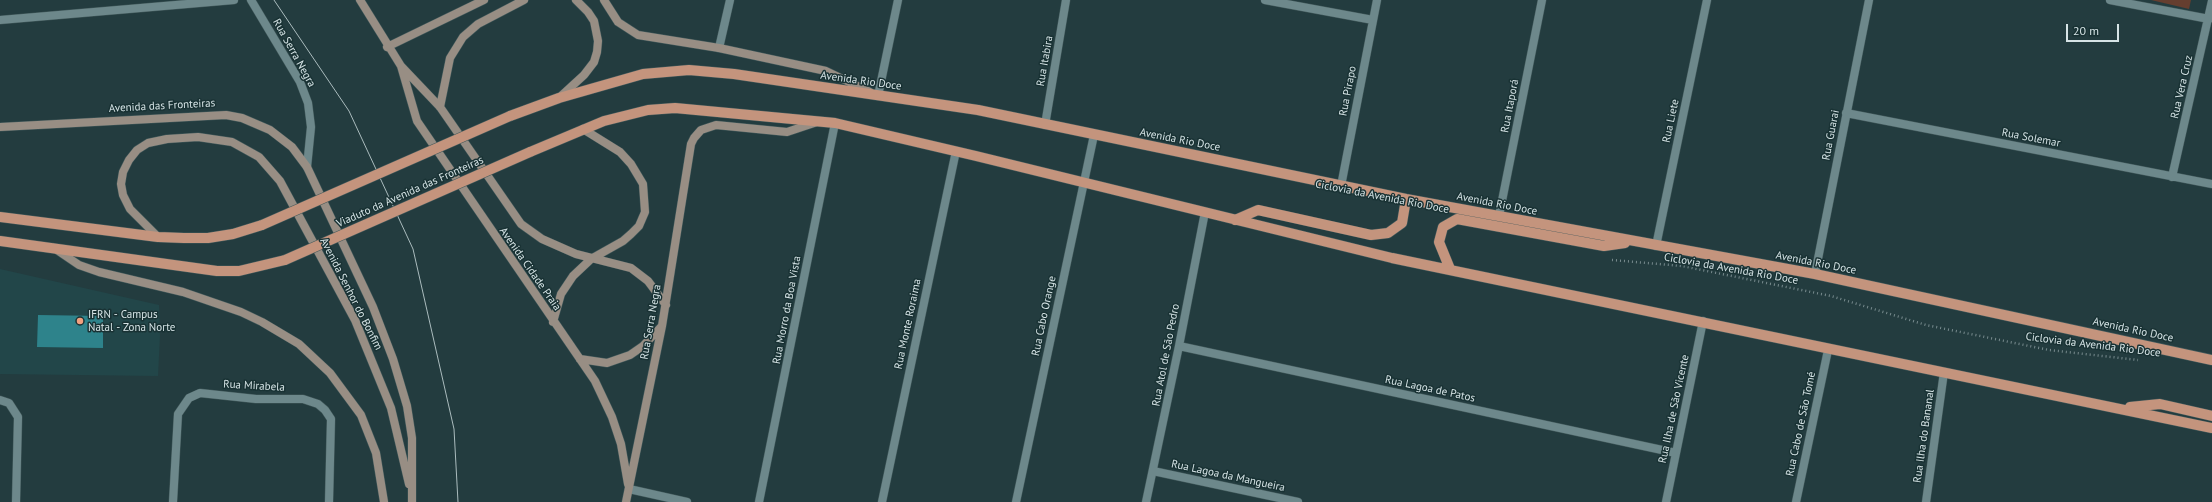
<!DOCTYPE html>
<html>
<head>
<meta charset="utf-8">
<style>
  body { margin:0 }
  #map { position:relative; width:2212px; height:502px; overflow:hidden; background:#233c3f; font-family:"PT Sans",sans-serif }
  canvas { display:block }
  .scale { position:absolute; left:2066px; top:24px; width:53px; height:18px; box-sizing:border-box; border:2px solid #d6e4e6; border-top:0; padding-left:5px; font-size:12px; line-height:14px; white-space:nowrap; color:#d6e4e6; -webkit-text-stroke:3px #193234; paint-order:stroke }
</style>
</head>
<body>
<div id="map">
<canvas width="2212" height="502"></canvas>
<div class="scale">20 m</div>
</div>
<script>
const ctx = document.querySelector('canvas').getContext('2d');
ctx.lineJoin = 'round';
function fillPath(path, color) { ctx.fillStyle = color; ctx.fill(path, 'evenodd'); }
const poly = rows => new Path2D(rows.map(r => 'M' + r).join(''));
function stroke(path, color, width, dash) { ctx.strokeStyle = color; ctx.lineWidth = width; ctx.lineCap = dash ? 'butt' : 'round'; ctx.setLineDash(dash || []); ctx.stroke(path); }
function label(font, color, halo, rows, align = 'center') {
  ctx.font = font + ' "PT Sans",sans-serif'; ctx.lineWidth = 3; ctx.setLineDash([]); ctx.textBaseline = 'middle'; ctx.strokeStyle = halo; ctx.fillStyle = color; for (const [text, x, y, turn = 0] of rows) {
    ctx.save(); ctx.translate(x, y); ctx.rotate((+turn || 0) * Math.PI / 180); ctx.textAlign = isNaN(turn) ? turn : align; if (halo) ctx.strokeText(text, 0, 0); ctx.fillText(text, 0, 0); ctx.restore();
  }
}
const built = poly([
  [0,269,159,305,160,336,158,376,0,374]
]);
const green = poly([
  [2151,0,2191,0,2189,9]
]);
const water = poly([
  [38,315,103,316,103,348,37,347]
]);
const path = poly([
  [1612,260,1682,266,1831,296,1926,325,2049,350,2138,360]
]);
const minor = poly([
  [251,0,300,82,308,103,311,127,307,167],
  [1265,0,1373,20],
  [2110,0,2209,19],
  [0,20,234,0],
  [719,48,730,0],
  [878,96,898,0],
  [1846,113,2212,184],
  [1045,125,1066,0],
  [2172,177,2212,1],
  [1341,186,1377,0],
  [1499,216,1542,0],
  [1656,246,1707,0],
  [1815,274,1869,0],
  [1179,346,1676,453],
  [0,400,9,403,18,417,16,502],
  [1153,471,1298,502],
  [629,489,687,502],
  [173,502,178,414,189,398,200,393,256,399,303,399,318,404,325,410,331,419,329,502],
  [759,502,835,123],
  [882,502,956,151],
  [1016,502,1094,135],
  [1146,502,1179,346,1205,212],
  [1666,502,1703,321],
  [1796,502,1828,350],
  [1926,502,1944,372]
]);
const secondary = poly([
  [360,0,401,66,440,107,521,224,542,239,576,254,631,268,648,281,666,305],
  [604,0,618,22,638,35,719,48,826,71,870,92],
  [387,47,484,0],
  [401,66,417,121,595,381,612,417,621,444,628,484],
  [560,97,584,75,594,62,597,52,598,41,594,21,588,12,576,0],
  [440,107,450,58,463,37,478,24,524,0],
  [0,127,226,115,242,118,270,130,292,147,307,167,373,307,393,359,407,406,412,438,412,502],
  [158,237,130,209,123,195,121,184,123,172,129,160,137,150,148,143,167,139,198,137,232,142,259,157,280,181,355,320,391,408,409,484],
  [54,248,79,265,99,272,183,292,241,312,262,322,299,344,330,373,361,415,376,453,384,502],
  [553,322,561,294,573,276,591,259,623,241,631,234,639,226,645,212,643,184,631,164,620,152,583,129],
  [580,359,607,363,630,355,643,346,661,327],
  [626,502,662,326,691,144,694,138,701,130,716,125,787,132,817,122]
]);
const primary = poly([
  [510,116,559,98,643,74,689,70,734,74,978,110,1406,199,1815,274,2212,360],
  [530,152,604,121,648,110,675,108,835,123,976,156,1392,258,2212,428],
  [0,217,158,237,184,238,208,238,233,234,262,225],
  [1235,220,1258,210,1371,235,1388,233,1402,223,1406,199],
  [0,241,217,271,239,271,285,260],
  [1450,269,1439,242,1443,227,1457,219,1604,246,1625,243],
  [2130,407,2160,404,2212,416]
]);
const tram = poly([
  [274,0,349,111,413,249,454,429,458,502]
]);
const primaryBridge = poly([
  [262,225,510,116],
  [285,260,530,152]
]);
const markers = [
  [80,321,4,"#f2a07f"]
];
const streetNames = [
  ["Rua Serra Negra",294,53,61],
  ["Rua Itabira",1045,61,-80],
  ["Avenida Rio Doce",861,81,8],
  ["Rua Vera Cruz",2182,87,-77],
  ["Rua Pirapo",1348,91,-79],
  ["Avenida das Fronteiras",162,106,-3],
  ["Rua Itaporá",1510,106,-79],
  ["Rua Liete",1671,121,-78],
  ["Rua Guarai",1831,135,-79],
  ["Rua Solemar",2031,138,11],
  ["Avenida Rio Doce",1180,140,11],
  ["Viaduto da Avenida das Fronteiras",410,192,-24],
  ["Ciclovia da Avenida Rio Doce",1382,197,11],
  ["Avenida Rio Doce",1497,204,11],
  ["Avenida Rio Doce",1816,263,11],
  ["Avenida Cidade Praia",530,269,55],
  ["Ciclovia da Avenida Rio Doce",1731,269,10],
  ["Avenida Senhor do Bonfim",351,294,63],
  ["Rua Morro da Boa Vista",787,310,-79],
  ["Rua Cabo Orange",1044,316,-78],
  ["Rua Serra Negra",651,322,-80],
  ["Rua Monte Roraima",908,324,-78],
  ["Avenida Rio Doce",2133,330,12],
  ["Ciclovia da Avenida Rio Doce",2093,345,7],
  ["Rua Atol de São Pedro",1166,355,-79],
  ["Rua Mirabela",254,386,3],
  ["Rua Lagoa de Patos",1430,389,12],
  ["Rua Ilha de São Vicente",1674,409,-78],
  ["Rua Cabo de São Tomé",1801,424,-78],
  ["Rua Ilha do Bananal",1924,436,-82],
  ["Rua Lagoa da Mangueira",1228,476,12]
];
const poiNames = [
  ["IFRN - Campus",88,315],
  ["Natal - Zona Norte",88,328]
];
fillPath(built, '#224649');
fillPath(green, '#653e2f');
fillPath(water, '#2e838b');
stroke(minor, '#42595b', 9);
stroke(secondary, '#42595b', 9);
stroke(primary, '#42595b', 11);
stroke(path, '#788b8e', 2.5, [1, 3]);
stroke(minor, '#6d888b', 8);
stroke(secondary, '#988e84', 8);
stroke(primary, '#c4947d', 10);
stroke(tram, '#abbcbe', 1);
stroke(primaryBridge, '#42595b', 11, []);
stroke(primaryBridge, '#c4947d', 10);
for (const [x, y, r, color] of markers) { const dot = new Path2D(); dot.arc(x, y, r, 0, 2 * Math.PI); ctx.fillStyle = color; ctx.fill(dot); stroke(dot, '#193234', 1.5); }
label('11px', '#d6e4e6', '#193234', streetNames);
label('11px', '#d6e4e6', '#193234', poiNames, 'left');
</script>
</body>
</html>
